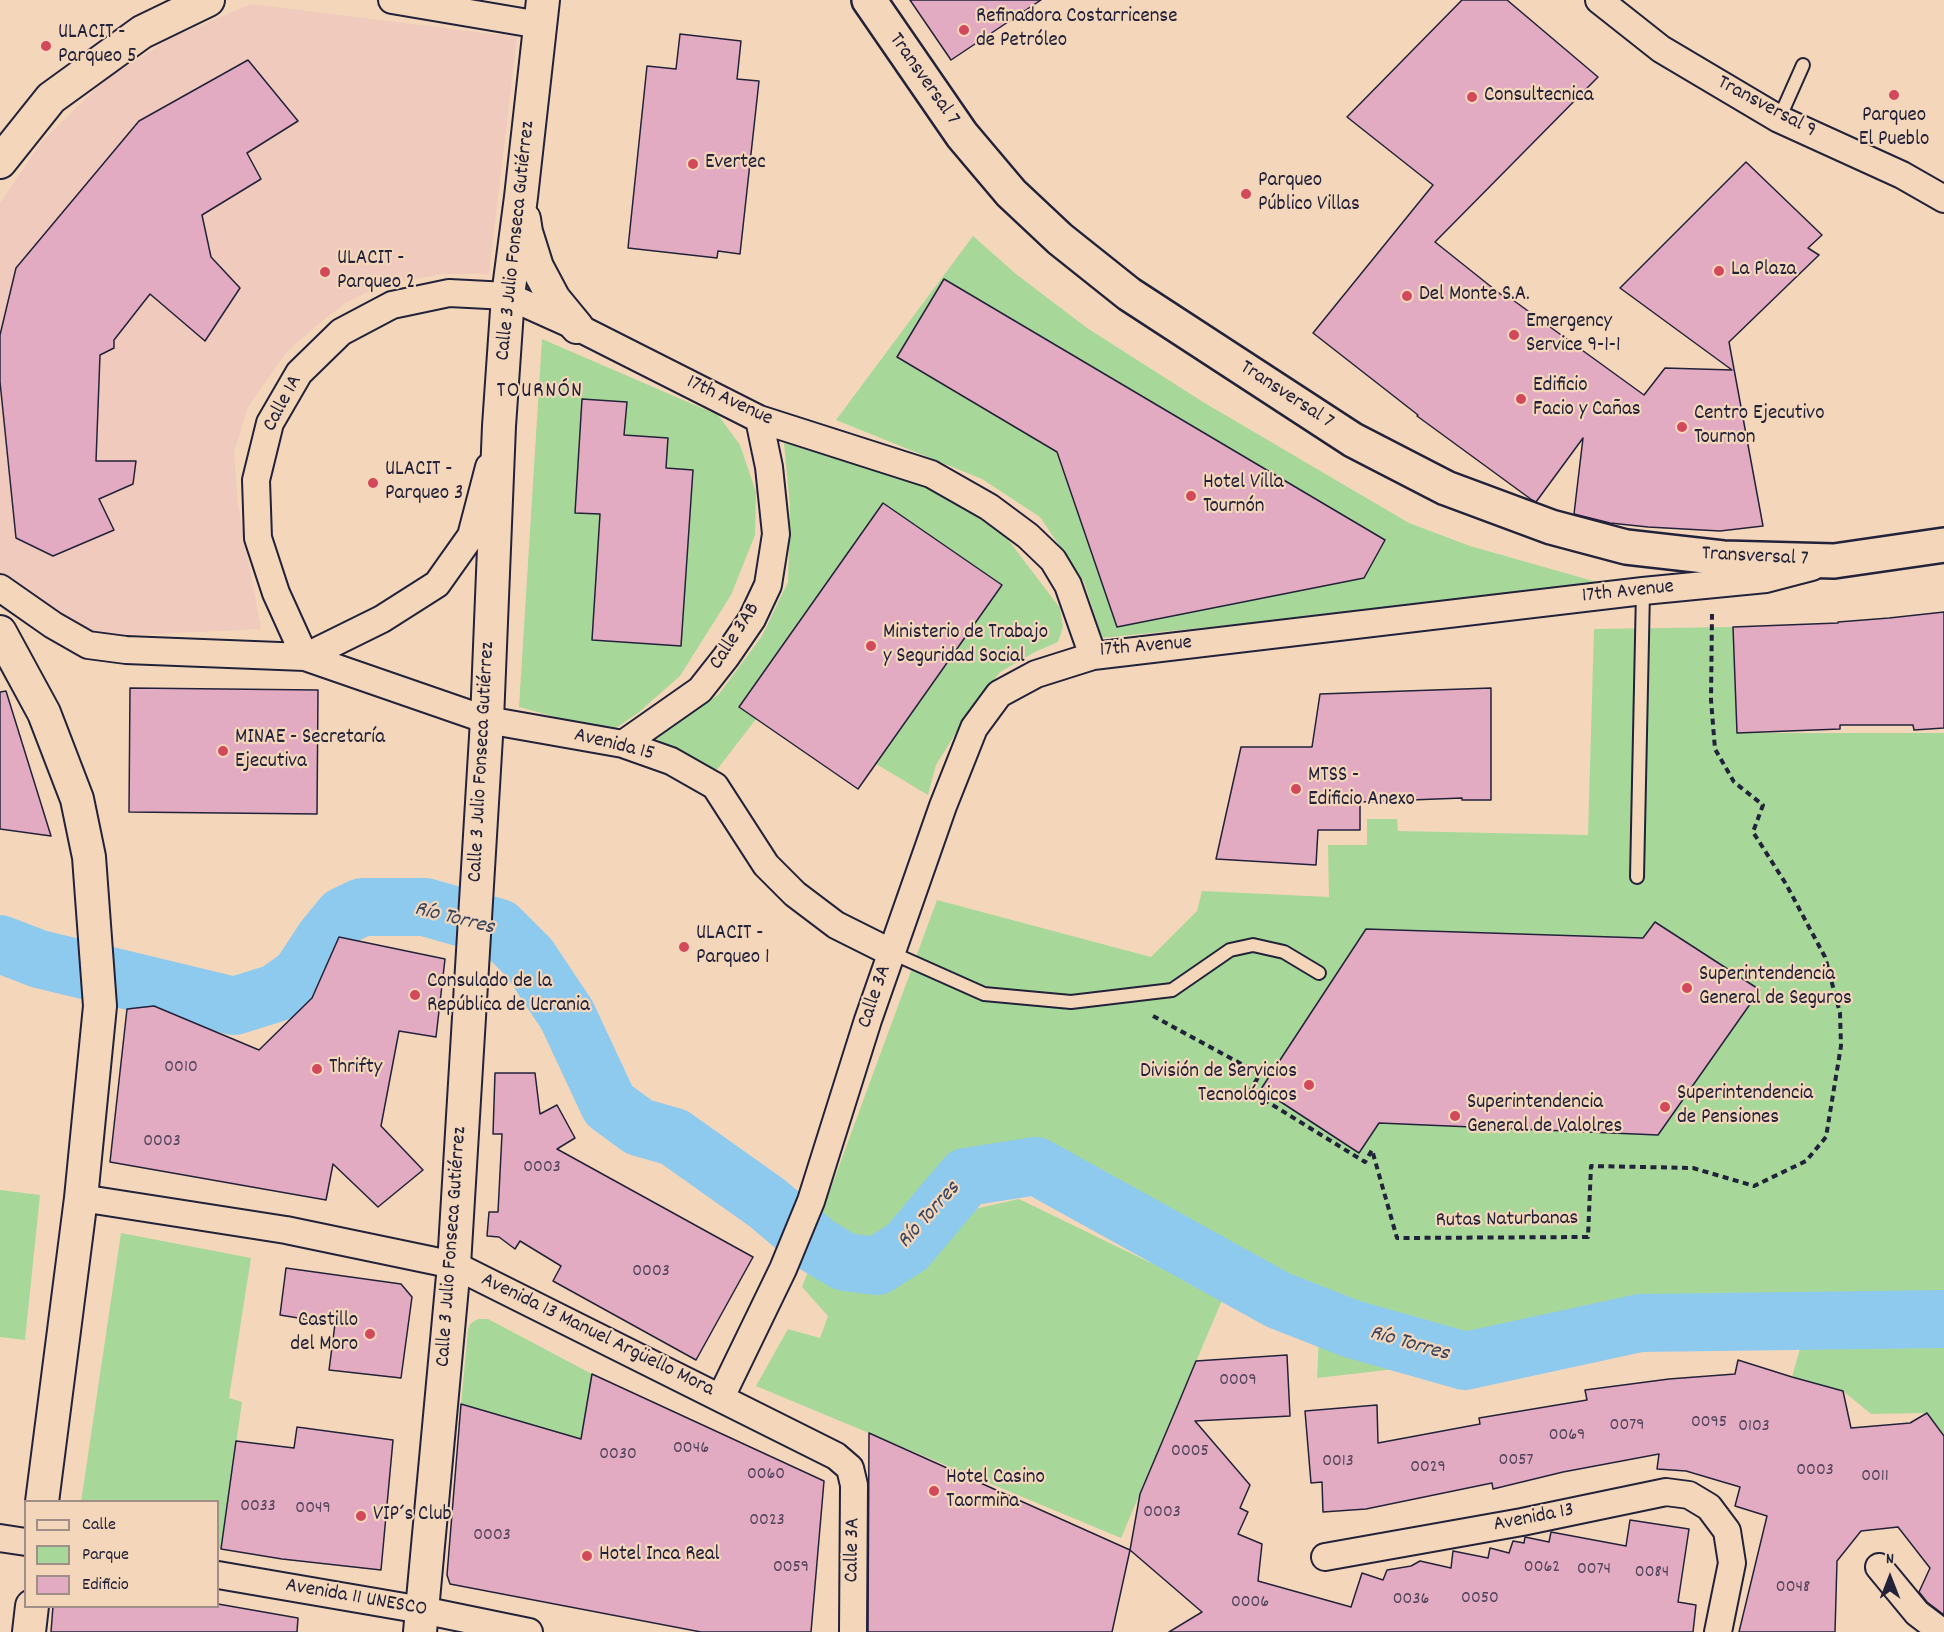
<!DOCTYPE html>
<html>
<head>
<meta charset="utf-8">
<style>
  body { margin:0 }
  #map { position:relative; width:1944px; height:1632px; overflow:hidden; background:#f4d7bb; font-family:Dekko,sans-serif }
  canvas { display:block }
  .legend { position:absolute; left:24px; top:1500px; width:195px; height:108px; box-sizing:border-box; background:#f4d7bb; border:2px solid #a08f88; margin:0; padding:8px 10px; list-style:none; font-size:18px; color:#22223b }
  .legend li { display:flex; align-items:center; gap:12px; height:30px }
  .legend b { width:30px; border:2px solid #a08f88 }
  .north { position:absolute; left:1860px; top:1548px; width:60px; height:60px; -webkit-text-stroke:4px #f4d7bb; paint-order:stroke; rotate:0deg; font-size:16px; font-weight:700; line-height:24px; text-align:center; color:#22223b }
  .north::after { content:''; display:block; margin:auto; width:21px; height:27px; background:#22223b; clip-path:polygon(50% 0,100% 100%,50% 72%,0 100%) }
</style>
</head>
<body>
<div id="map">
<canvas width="1944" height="1632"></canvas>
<ul class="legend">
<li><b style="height:8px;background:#f4d7bb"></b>Calle</li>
<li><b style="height:16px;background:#a7d899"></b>Parque</li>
<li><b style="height:16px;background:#e2abc1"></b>Edificio</li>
</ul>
<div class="north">N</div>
</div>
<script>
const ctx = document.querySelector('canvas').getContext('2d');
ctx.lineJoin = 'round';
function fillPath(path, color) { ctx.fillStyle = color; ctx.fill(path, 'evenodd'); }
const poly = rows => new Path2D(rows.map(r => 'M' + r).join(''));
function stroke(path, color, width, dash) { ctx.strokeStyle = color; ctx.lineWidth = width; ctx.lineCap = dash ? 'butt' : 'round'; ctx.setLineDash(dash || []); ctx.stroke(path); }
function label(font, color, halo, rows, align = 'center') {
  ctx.font = font + ' Dekko,sans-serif'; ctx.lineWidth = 4.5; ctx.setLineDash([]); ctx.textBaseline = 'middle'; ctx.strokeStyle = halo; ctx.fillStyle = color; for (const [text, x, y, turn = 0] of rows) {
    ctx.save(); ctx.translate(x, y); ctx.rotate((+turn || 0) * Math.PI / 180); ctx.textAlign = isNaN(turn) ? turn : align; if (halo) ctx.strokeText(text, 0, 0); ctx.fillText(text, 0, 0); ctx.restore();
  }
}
const built = poly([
  [251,4,517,37,489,274,443,274,382,285,347,302,311,330,286,353,248,407,234,452,238,505,261,629,94,637,58,615,0,574,0,203,42,141,105,80,171,38]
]);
const green = poly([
  [973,236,1016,274,1087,328,1203,402,1409,523,1470,546,1611,586,1102,638,1084,582,1040,517,982,479,836,420],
  [944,279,1385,540,1363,578,1117,627,1056,452,897,358],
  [542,339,718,415,740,445,756,492,755,535,731,595,680,676,638,713,610,732,519,707],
  [582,399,626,402,624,435,668,438,666,468,693,470,681,646,592,640,600,514,575,512],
  [784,443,934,488,1006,537,1060,608,1063,627,1058,642,1037,651,1000,672,967,715,936,765,928,795,876,764,1002,585,883,503,740,706,756,719,716,771,656,739,719,694,762,636,788,582,790,506],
  [1733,627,1737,733,1944,733,1944,1319,1640,1323,1465,1361,1317,1378,1320,1316,1278,1300,1036,1166,966,1177,882,1254,868,1245,853,1250,817,1226,937,900,1151,957,1197,911,1202,891,1329,897,1328,845,1367,845,1367,819,1397,819,1398,831,1588,835,1594,629],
  [1656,922,1759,990,1658,1135,1379,1123,1358,1153,1261,1089,1366,929,1643,938],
  [0,1190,40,1195,25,1340,0,1337],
  [1019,1199,1223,1298,1121,1538,756,1386,788,1329,820,1338,828,1316,802,1287,812,1261,861,1285,920,1261,952,1214],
  [121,1233,251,1258,229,1398,242,1402,221,1549,218,1548,218,1502,81,1502],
  [478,1319,488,1319,592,1374,581,1439,461,1404,468,1330,470,1324],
  [1944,1339,1944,1436,1927,1413,1871,1414,1843,1391,1792,1377,1801,1345]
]);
const river = poly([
  [0,944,39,959,234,1006,276,993,300,976,325,938,343,916,362,907,425,907,499,928,529,958,567,1015,609,1105,639,1127,674,1137,767,1203,818,1246,845,1262,877,1266,907,1247,966,1177,1036,1166,1278,1300,1352,1329,1465,1361,1640,1323,1944,1319]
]);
const building = poly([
  [910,0,1041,0,951,60,910,0],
  [1462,0,1507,0,1598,77,1435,242,1504,297,1506,295,1644,395,1665,368,1732,370,1620,288,1746,162,1822,235,1808,248,1819,255,1729,342,1763,526,1720,531,1648,527,1610,523,1574,514,1583,438,1536,502,1532,500,1417,416,1418,415,1313,333,1433,185,1347,117,1462,0],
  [680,34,741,41,737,79,759,81,740,254,718,251,717,258,628,248,647,66,676,69,680,34],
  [248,60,298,121,247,153,261,179,202,215,211,257,240,288,205,341,150,294,114,340,114,348,100,355,96,461,136,461,133,484,99,499,114,530,53,556,16,538,0,382,0,335,16,268,139,121,248,60],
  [944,279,1385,540,1364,578,1117,627,1057,452,897,357,944,279],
  [582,399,627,402,624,435,668,438,666,468,693,470,681,646,592,640,600,514,575,513,582,399],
  [883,503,1002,585,858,789,739,707,883,503],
  [1944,612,1944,728,1914,730,1913,725,1840,725,1840,729,1737,733,1733,627,1838,623,1838,622,1889,618,1944,612],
  [130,688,318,690,317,814,129,812,130,688],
  [1491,688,1491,800,1462,800,1462,798,1360,802,1360,830,1318,830,1316,865,1216,859,1241,747,1312,747,1320,694,1491,688],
  [6,691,51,836,0,829,0,692,6,691],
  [1655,922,1760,990,1658,1135,1379,1123,1359,1153,1261,1089,1366,929,1643,938,1655,922],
  [339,937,445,959,436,1037,399,1031,381,1126,423,1170,378,1207,333,1164,326,1200,110,1162,127,1009,154,1006,259,1050,312,998,339,937],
  [495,1073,535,1073,540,1114,557,1105,575,1138,557,1149,753,1257,696,1360,553,1281,561,1266,520,1241,515,1249,499,1237,487,1236,489,1212,498,1212,502,1134,493,1134,495,1073],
  [286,1268,401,1284,412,1297,401,1378,329,1370,335,1324,280,1315,286,1268],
  [1287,1355,1290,1416,1195,1421,1250,1485,1240,1508,1248,1512,1238,1534,1262,1544,1258,1581,1351,1607,1362,1573,1383,1580,1387,1570,1411,1566,1420,1561,1451,1568,1453,1551,1488,1558,1490,1548,1509,1553,1513,1541,1524,1543,1525,1537,1549,1542,1551,1532,1626,1546,1630,1520,1689,1529,1678,1602,1696,1605,1693,1632,1169,1632,1202,1612,1130,1550,1140,1494,1179,1402,1196,1361,1287,1355],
  [1738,1360,1792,1377,1843,1391,1851,1428,1910,1423,1927,1413,1944,1436,1944,1615,1927,1602,1919,1592,1930,1568,1898,1527,1861,1531,1837,1561,1835,1632,1739,1632,1767,1516,1735,1506,1740,1487,1686,1471,1657,1469,1659,1454,1563,1472,1493,1489,1492,1483,1366,1509,1323,1512,1322,1482,1311,1483,1305,1411,1377,1405,1378,1443,1480,1424,1479,1418,1587,1400,1585,1390,1669,1379,1735,1374,1738,1360],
  [592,1374,824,1481,811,1632,701,1632,450,1584,447,1575,461,1404,581,1439,592,1374],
  [297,1427,393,1440,381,1570,282,1559,221,1549,236,1441,294,1448,297,1427],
  [869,1433,1130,1550,1112,1632,868,1632,869,1433],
  [218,1604,298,1618,297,1632,51,1632,53,1606,218,1606,218,1604]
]);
const path = poly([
  [1153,1016,1260,1074,1250,1091,1365,1162,1372,1150,1397,1238,1588,1237,1591,1166,1693,1168,1754,1186,1806,1161,1826,1137,1841,1046,1840,1013,1825,957,1786,884,1753,832,1763,805,1734,782,1715,749,1711,700,1712,614]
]);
const service = poly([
  [1779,119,1803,65],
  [1637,877,1643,591],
  [892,953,984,994,1071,1002,1172,990,1230,950,1253,945,1284,952,1319,973]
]);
const minor = poly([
  [392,0,540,25],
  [1599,0,1661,49,1779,119,1902,175,1944,199],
  [0,588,53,625,88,645,126,650,305,657,487,720,623,744,671,761,715,786,766,865,795,894,836,925,892,953],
  [305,657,276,593,258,538,256,480,270,423,299,373,341,332,392,305,449,293,508,296,577,327,759,419,931,474,989,507,1028,536,1053,560,1068,585,1093,656,1643,591,1766,579,1812,567],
  [305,657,382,619,437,584,471,536,489,467],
  [623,744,700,690,726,657,752,619,768,585,776,534,769,467,759,419],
  [81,1198,286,1230,454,1265,836,1456,850,1468,854,1485,853,1632],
  [721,1397,783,1269,811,1201,868,1020,943,806,974,728,999,694,1036,674,1093,656],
  [0,1538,26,1542],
  [1325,1557,1522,1522,1666,1492,1689,1495,1709,1507,1727,1531,1732,1563,1718,1632],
  [1879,1567,1917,1613,1942,1632],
  [218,1575,422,1610,529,1632]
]);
const tertiary = poly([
  [0,162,51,98,142,32,208,0],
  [524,219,526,232,537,267,554,299,577,327],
  [0,632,44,713,77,799,89,857,100,1006,81,1198,42,1502],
  [29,1632,32,1606],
  [420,1632,454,1265,487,720,499,426,508,296,521,197,543,0]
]);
const secondary = poly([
  [869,0,962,135,1011,193,1060,239,1129,294,1353,440,1446,488,1551,527,1626,547,1723,558,1834,561,1944,545]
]);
const markers = [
  [964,30,6,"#d1495b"],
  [46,46,6,"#d1495b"],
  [1894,95,6,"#d1495b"],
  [1472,97,6,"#d1495b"],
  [693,164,6,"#d1495b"],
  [1246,194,6,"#d1495b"],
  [1719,271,6,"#d1495b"],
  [325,272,6,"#d1495b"],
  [1407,296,6,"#d1495b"],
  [1514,335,6,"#d1495b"],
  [1521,399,6,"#d1495b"],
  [1682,427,6,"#d1495b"],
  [373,483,6,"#d1495b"],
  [1191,496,6,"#d1495b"],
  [871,646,6,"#d1495b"],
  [223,751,6,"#d1495b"],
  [1296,789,6,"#d1495b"],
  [684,947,6,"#d1495b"],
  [1687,988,6,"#d1495b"],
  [415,995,6,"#d1495b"],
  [317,1069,6,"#d1495b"],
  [1309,1085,6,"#d1495b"],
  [1665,1107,6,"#d1495b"],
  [1455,1116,6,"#d1495b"],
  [370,1334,6,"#d1495b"],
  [934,1491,6,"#d1495b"],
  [361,1516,6,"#d1495b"],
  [587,1556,6,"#d1495b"]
];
const numberNames = [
  ["0010",181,1069],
  ["0003",162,1143],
  ["0003",542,1169],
  ["0003",651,1273],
  ["0009",1238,1382],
  ["0095",1709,1424],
  ["0079",1627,1427],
  ["0103",1754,1428],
  ["0069",1567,1437],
  ["0046",691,1450],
  ["0005",1190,1453],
  ["0030",618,1456],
  ["0057",1516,1462],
  ["0013",1338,1463],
  ["0029",1428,1469],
  ["0003",1815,1472],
  ["0060",766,1476],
  ["0011",1875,1478],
  ["0033",258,1508],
  ["0049",313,1510],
  ["0003",1162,1514],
  ["0023",767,1522],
  ["0003",492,1537],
  ["0059",791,1569],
  ["0062",1542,1569],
  ["0074",1594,1571],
  ["0084",1652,1574],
  ["0048",1793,1589],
  ["0050",1480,1600],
  ["0036",1411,1601],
  ["0006",1250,1604]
];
const poiNames = [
  ["Refinadora Costarricense",976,18],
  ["de Petróleo",976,42],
  ["ULACIT -",58,34],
  ["Parqueo 5",58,58],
  ["Consultecnica",1484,97],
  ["Parqueo",1894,117,"center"],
  ["El Pueblo",1894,141,"center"],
  ["Evertec",705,164],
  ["Parqueo",1258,182],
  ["Público Villas",1258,206],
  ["ULACIT -",337,260],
  ["Parqueo 2",337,284],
  ["La Plaza",1731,271],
  ["Del Monte S.A.",1419,296],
  ["Emergency",1526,323],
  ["Service 9-1-1",1526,347],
  ["Edificio",1533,387],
  ["Facio y Cañas",1533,411],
  ["Centro Ejecutivo",1694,415],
  ["Tournon",1694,439],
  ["ULACIT -",385,471],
  ["Parqueo 3",385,495],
  ["Hotel Villa",1203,484],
  ["Tournón",1203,508],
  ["Ministerio de Trabajo",883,634],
  ["y Seguridad Social",883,658],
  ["MINAE - Secretaría",235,739],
  ["Ejecutiva",235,763],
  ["MTSS -",1308,777],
  ["Edificio Anexo",1308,801],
  ["ULACIT -",696,935],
  ["Parqueo 1",696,959],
  ["Superintendencia",1699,976],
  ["General de Seguros",1699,1000],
  ["Consulado de la",427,983],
  ["República de Ucrania",427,1007],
  ["Thrifty",329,1069],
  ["División de Servicios",1297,1073,"right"],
  ["Tecnológicos",1297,1097,"right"],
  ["Superintendencia",1677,1095],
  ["de Pensiones",1677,1119],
  ["Superintendencia",1467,1104],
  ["General de Valolres",1467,1128],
  ["Castillo",358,1322,"right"],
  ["del Moro",358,1346,"right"],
  ["Hotel Casino",946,1479],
  ["Taormina",946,1503],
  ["VIP´s Club",373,1516],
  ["Hotel Inca Real",599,1556]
];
const streetNames = [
  ["Transversal 7",923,80,55],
  ["Transversal 9",1766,108,28],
  ["Calle 3 Julio Fonseca Gutiérrez",517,241,-84],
  ["Transversal 7",1286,396,33],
  ["17th Avenue",729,402,25],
  ["Calle 1A",284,404,-62],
  ["Transversal 7",1755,558,3],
  ["17th Avenue",1628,593,-6],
  ["Calle 3AB",736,637,-57],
  ["17th Avenue",1146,648,-5],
  ["Avenida 15",614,746,14],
  ["Calle 3 Julio Fonseca Gutiérrez",483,762,-87],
  ["Calle 3A",876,997,-71],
  ["Rutas Naturbanas",1507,1221,-1],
  ["Calle 3 Julio Fonseca Gutiérrez",453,1247,-86],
  ["Avenida 13 Manuel Argüello Mora",597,1336,26],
  ["Avenida 13",1534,1519,-11],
  ["Calle 3A",854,1550,-89],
  ["Avenida 11 UNESCO",356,1599,10]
];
const neighbourhoodNames = [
  ["TOURNÓN",540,393]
];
const waterNames = [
  ["Río Torres",454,920,14],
  ["Río Torres",930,1216,-48],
  ["Río Torres",1409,1345,16]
];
fillPath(built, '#efcabd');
fillPath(green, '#a7d899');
stroke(river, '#8ecaee', 58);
fillPath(building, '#e2abc1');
stroke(building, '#22223b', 1.5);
stroke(service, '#22223b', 16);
stroke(minor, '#22223b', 30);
stroke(tertiary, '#22223b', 36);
stroke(secondary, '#22223b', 38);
stroke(path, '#22223b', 4, [6, 4.5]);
stroke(service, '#f4d7bb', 12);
stroke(minor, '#f4d7bb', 26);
stroke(tertiary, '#f4d7bb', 32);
stroke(secondary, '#f4d7bb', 33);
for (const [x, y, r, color] of markers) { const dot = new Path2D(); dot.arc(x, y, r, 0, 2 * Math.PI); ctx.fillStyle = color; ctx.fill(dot); stroke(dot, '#f4d7bb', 2); }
label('18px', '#52445c', null, numberNames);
label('21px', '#22223b', '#f4d7bb', poiNames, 'left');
label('21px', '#22223b', '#f4d7bb', streetNames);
ctx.letterSpacing = '1.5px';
label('22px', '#22223b', '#f4d7bb', neighbourhoodNames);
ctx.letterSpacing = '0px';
label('italic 22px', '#38445f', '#f4d7bb', waterNames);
</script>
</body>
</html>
